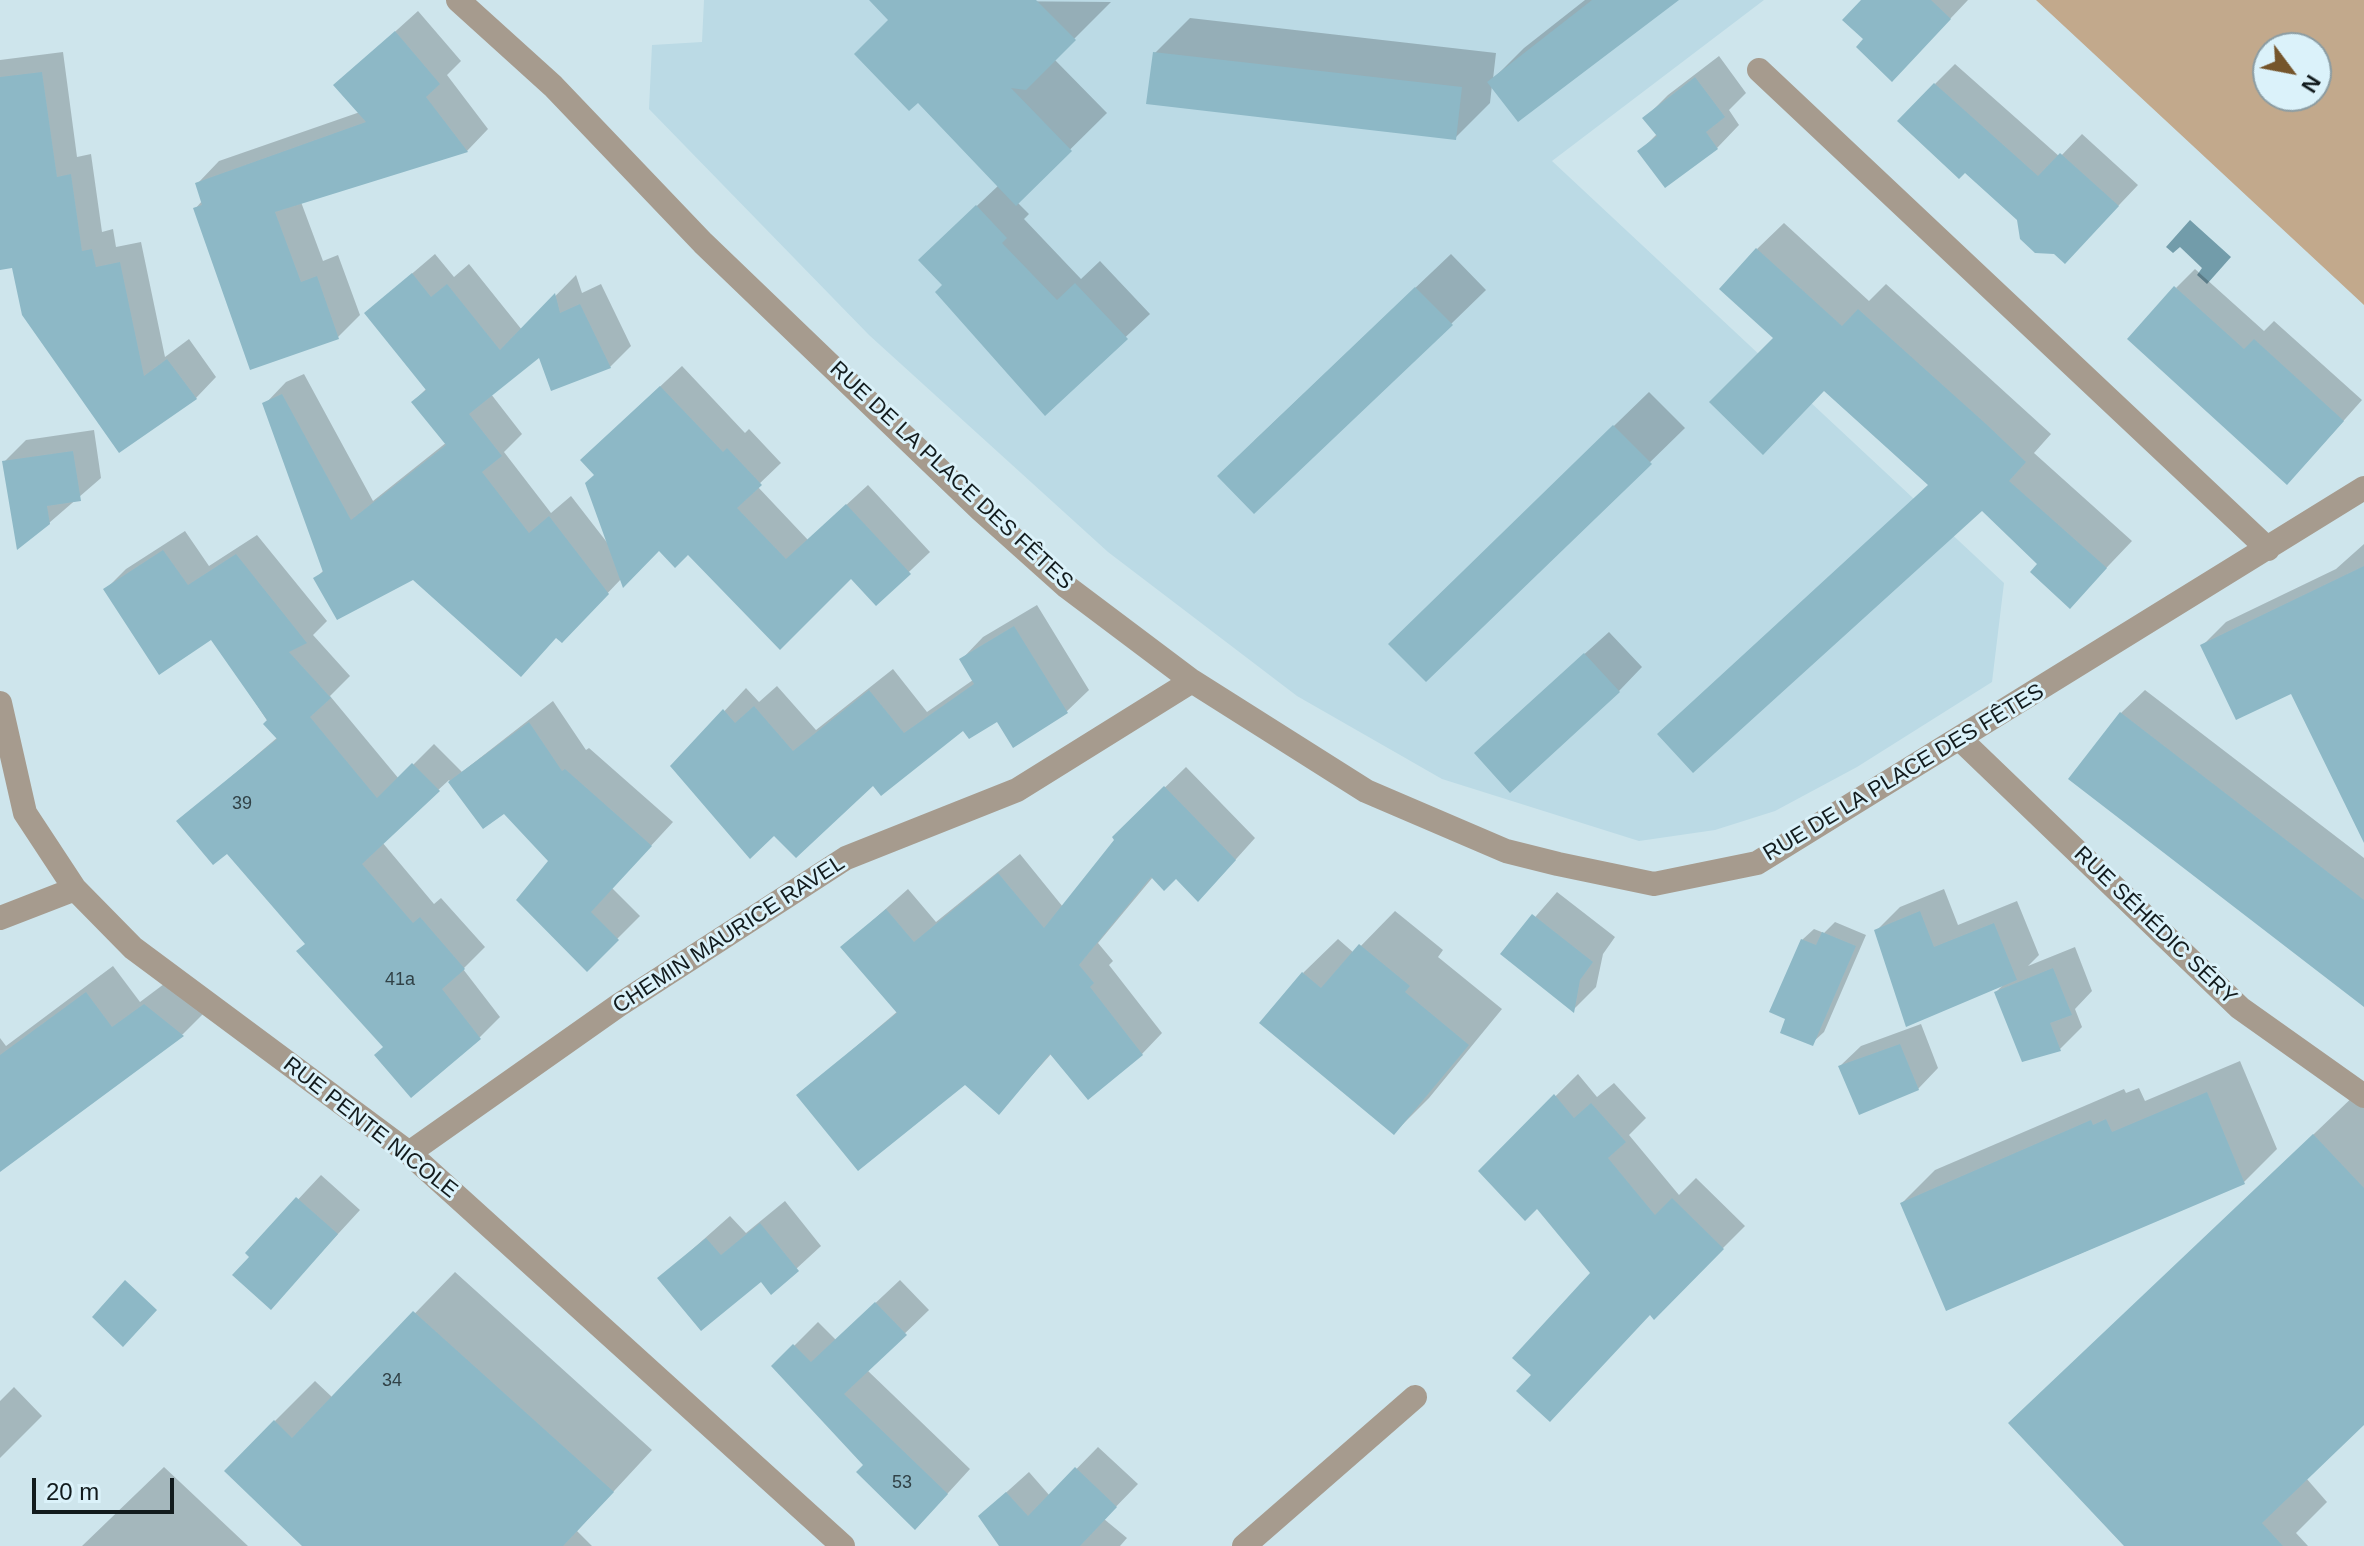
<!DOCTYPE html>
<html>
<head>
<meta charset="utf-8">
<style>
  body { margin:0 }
  #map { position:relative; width:2364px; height:1546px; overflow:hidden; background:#cee5ec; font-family:Helvetica,sans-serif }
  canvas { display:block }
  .north { position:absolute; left:2252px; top:32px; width:80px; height:80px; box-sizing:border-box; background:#dbf2fa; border:2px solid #8b9ca2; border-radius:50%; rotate:122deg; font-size:22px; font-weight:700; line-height:32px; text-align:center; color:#121b1d }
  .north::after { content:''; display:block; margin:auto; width:28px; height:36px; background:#75552b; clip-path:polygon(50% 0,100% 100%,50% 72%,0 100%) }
  .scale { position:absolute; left:32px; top:1478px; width:142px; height:36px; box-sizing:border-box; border:4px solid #121b1d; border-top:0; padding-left:10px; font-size:24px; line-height:28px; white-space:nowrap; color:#121b1d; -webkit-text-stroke:6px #dbf2fa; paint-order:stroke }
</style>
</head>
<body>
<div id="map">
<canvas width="2364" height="1546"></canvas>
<div class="north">N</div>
<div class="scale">20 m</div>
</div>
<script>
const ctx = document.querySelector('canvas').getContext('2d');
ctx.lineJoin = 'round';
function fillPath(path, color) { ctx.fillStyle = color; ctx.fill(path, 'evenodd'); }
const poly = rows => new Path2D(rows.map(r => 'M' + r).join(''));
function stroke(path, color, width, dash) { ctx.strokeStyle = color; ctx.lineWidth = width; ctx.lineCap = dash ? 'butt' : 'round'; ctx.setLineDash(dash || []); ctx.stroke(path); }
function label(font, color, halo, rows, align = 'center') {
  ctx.font = font + ' Helvetica,sans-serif'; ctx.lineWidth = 6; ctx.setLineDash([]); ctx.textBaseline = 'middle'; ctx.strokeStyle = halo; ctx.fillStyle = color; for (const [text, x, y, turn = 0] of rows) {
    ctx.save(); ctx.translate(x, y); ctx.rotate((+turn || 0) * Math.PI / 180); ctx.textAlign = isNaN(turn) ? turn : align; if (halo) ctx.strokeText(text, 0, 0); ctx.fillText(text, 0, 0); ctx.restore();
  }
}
const built = poly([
  [704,0,1764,0,1552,161,2004,583,1992,682,1857,767,1775,811,1715,830,1639,841,1442,779,1297,696,1108,552,869,335,649,109,652,45,702,42]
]);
const forest = poly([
  [2036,0,2364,0,2364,305],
  [2268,48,2316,48,2316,96,2268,96]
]);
const water = poly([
  [2190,220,2231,257,2207,284,2197,275,2202,268,2180,247,2173,253,2166,247]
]);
const shadow = poly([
  [872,0,1111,2,1054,59,1107,113,1017,202,1029,214,1024,219,1081,279,1100,261,1150,314,1045,413,945,285,944,237,999,185,891,20],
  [1585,0,1676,0,1492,85,1490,103,1455,138,1155,53,1190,18,1496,53,1493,79,1524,48],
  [1863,0,1968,0,1914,57,1866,39],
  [418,11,461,61,447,75,488,129,467,151,301,202,323,261,338,255,360,315,338,337,195,209,203,200,198,183,219,161,360,112,336,85],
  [63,52,77,157,91,154,102,232,113,229,116,247,141,242,165,357,189,339,216,377,196,398,120,450,14,266,0,258,0,60],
  [1719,56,1746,93,1729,110,1739,125,1717,148,1640,151,1657,134,1645,118,1668,95],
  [1955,64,2060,157,2082,134,2138,185,2085,241,2019,219,1966,170,1935,84],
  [1784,223,1869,301,1886,284,2051,434,2034,453,2132,541,2070,606,2040,564,1982,508,1930,484,1776,338,1757,249],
  [435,254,454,277,469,264,522,330,576,275,582,293,601,284,631,346,610,367,540,355,491,394,522,434,504,452,551,513,571,496,609,545,597,474,604,439,682,366,745,433,749,429,781,463,757,486,808,540,868,485,930,552,876,603,851,576,660,549,622,578,583,619,414,578,316,578,324,570,265,404,286,382,304,374,373,501,447,442,413,402,427,388,366,313],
  [1451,254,1486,290,1451,324,1254,441],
  [2195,269,2264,331,2274,321,2362,400,2306,463,2176,288],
  [1649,392,1685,428,1427,680,1425,609],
  [94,430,101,478,49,523,4,462,26,440],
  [185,531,209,566,257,535,327,621,313,635,350,676,330,696,399,779,434,744,462,772,553,701,586,750,589,748,673,822,612,888,640,916,587,969,551,861,504,811,484,826,449,780,382,842,434,904,441,898,485,947,463,969,500,1017,479,1038,385,1046,307,943,227,851,179,821,278,737,212,637,106,589,126,569],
  [2364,544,2364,820,2292,691,2202,646,2226,622,2336,569],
  [1037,605,1089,690,1066,712,997,719,964,728,873,783,774,833,673,766,746,688,759,702,777,686,816,730,893,669,927,712,973,680,961,660,983,637],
  [1609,632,1642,667,1619,691,1500,730],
  [2145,690,2364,858,2364,1005,2071,778,2121,713],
  [1186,767,1255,838,1219,878,1153,877,1098,943,1113,961,1109,965,1162,1033,1142,1054,1052,1053,999,1112,965,1083,799,1095,898,1011,843,947,908,889,936,922,1020,854,1063,907,1117,840,1114,837],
  [1944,889,1958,925,2017,901,2039,955,2028,966,2075,947,2092,991,2075,1009,2082,1027,2060,1049,2023,1060,1996,992,2005,983,1877,930,1900,907],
  [1557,892,1615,937,1603,954,1596,987,1573,1010,1503,954],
  [1395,911,1443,950,1438,957,1502,1009,1429,1098,1394,1133,1303,973,1338,939,1354,953],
  [1835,922,1866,935,1824,1032,1812,1043,1802,940,1814,929,1824,933],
  [113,966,140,1002,172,978,209,1008,183,1034,0,1169,0,1038,6,1046],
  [1921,1024,1938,1068,1918,1089,1840,1066,1861,1046],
  [2240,1061,2277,1149,2244,1182,2077,1255,1902,1203,1935,1170,2124,1089,2126,1093,2139,1088,2145,1101],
  [1578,1074,1597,1097,1614,1083,1646,1118,1629,1135,1679,1195,1696,1178,1745,1226,1654,1317,1650,1313,1534,1375,1592,1273,1537,1206,1480,1171],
  [2359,1091,2364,1097,2364,1423,2306,1478,2327,1502,2296,1533,2308,1546,2126,1546,2011,1423],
  [321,1175,360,1210,271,1307,248,1253],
  [785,1201,821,1246,771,1292,761,1280,660,1278,730,1216,746,1233],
  [455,1272,652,1450,577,1531,592,1546,304,1546,275,1421,315,1381,333,1398],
  [900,1280,929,1310,867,1370,970,1469,938,1504,865,1465,774,1366,818,1322,836,1340],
  [14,1387,42,1416,0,1458,0,1401],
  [1098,1447,1138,1484,1104,1519,1127,1538,1120,1546,1005,1546,980,1516,1029,1472,1050,1496],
  [164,1467,248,1546,82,1546]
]);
const building = poly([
  [869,0,1036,0,1076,40,1026,90,1011,88,1072,151,1016,206,918,103,909,111,854,54,888,20],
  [1592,0,1679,0,1518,122,1487,82],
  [1861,0,1931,0,1951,19,1892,82,1856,47,1863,39,1842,20],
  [395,31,440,84,426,97,468,152,275,212,301,282,317,276,339,339,250,370,193,208,202,205,195,183,366,122,333,85],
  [1153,52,1462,87,1456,140,1146,104],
  [42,72,57,177,71,174,82,251,92,249,96,267,120,262,144,376,167,359,197,399,119,453,22,315,12,268,0,270,0,77],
  [1695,77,1725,117,1706,132,1718,149,1665,188,1637,151,1657,136,1642,118],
  [1934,83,2038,176,2060,153,2119,206,2065,264,2054,254,2035,253,2020,239,2017,220,1965,173,1959,179,1897,121],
  [976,205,1007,238,1002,243,1057,300,1075,283,1128,339,1045,416,935,292,942,285,918,260],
  [1756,248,1842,326,1858,309,1986,424,2026,462,2009,481,2107,568,2070,609,2030,572,2037,564,1982,511,1693,773,1657,734,1928,485,1824,391,1763,455,1709,402,1773,338,1719,289],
  [412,273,431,297,447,284,500,350,555,293,560,313,580,304,611,368,551,391,539,358,469,414,502,456,482,472,529,533,549,516,609,594,562,643,556,638,521,677,413,580,337,620,313,578,323,572,262,403,282,394,351,520,446,445,411,402,426,390,364,313],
  [2174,286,2244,349,2254,339,2344,421,2287,485,2127,339],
  [1415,287,1453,325,1254,514,1217,476],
  [660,386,723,452,727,448,762,485,737,508,786,559,846,504,911,574,876,606,851,579,780,650,688,555,675,568,659,551,623,588,585,483,594,475,580,460],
  [1613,425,1652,464,1426,682,1388,644],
  [73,451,81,501,47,506,50,524,17,550,2,461],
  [163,550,188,585,236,554,307,643,289,652,331,698,310,717,377,798,412,763,440,791,362,864,413,923,420,917,465,969,442,989,481,1039,411,1098,374,1055,383,1047,296,951,305,944,227,854,213,865,176,821,277,739,263,724,267,720,211,640,159,675,103,589],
  [2364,566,2364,843,2291,694,2236,720,2200,645],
  [1014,626,1068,713,1013,748,997,722,969,739,963,731,881,796,873,786,796,858,774,836,750,859,670,766,723,709,735,723,754,706,793,751,869,690,904,733,974,684,959,659],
  [1584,653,1620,692,1510,793,1474,753],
  [2120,712,2364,900,2364,1007,2068,779],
  [529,722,562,771,565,769,652,846,591,912,619,940,587,972,516,900,548,861,504,814,483,829,448,782],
  [1164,786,1236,860,1198,902,1176,879,1164,891,1151,877,1079,965,1094,983,1090,987,1143,1055,1088,1100,1050,1054,999,1115,965,1085,858,1171,796,1095,897,1013,840,947,886,909,914,942,998,873,1044,928,1114,840,1112,837],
  [1920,911,1934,947,1994,923,2017,980,1906,1027,1874,930],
  [1532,914,1593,962,1580,980,1574,1013,1500,954],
  [1822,932,1856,946,1813,1046,1780,1033,1785,1019,1769,1012,1801,939,1816,945],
  [1359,944,1410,986,1405,992,1469,1045,1394,1135,1259,1023,1302,972,1321,988],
  [2053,968,2072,1015,2050,1023,2061,1051,2022,1062,1994,992],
  [86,992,112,1027,144,1004,184,1036,0,1172,0,1055],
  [1900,1044,1919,1090,1859,1115,1838,1066],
  [2207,1092,2245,1184,1946,1311,1900,1203,2091,1120,2093,1125,2106,1119,2112,1132],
  [1554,1094,1574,1118,1591,1103,1626,1142,1608,1158,1655,1215,1672,1198,1724,1249,1654,1320,1650,1315,1550,1422,1516,1391,1531,1375,1512,1358,1590,1273,1537,1209,1525,1221,1478,1171],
  [2313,1134,2364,1188,2364,1425,2262,1523,2283,1546,2124,1546,2008,1423],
  [296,1197,338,1234,271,1310,232,1275,249,1257,245,1253],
  [760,1223,799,1271,771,1295,761,1282,701,1331,657,1278,706,1238,721,1255],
  [125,1280,157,1310,123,1347,92,1317],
  [875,1302,907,1335,844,1394,948,1494,915,1530,856,1472,863,1465,771,1366,793,1344,811,1362],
  [413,1311,614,1492,563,1546,302,1546,224,1471,274,1420,292,1438],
  [1075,1467,1117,1507,1080,1546,999,1546,978,1516,1006,1492,1028,1516]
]);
const minor = poly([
  [458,0,553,86,703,243,981,510,1067,587,1192,681,1366,791,1506,851,1558,864,1654,884,1757,863,2364,488],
  [1759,70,2268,549],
  [0,703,25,813,75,889,133,948,409,1153,843,1546],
  [1960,739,2240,1008,2364,1096],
  [0,918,75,889],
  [409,1153,619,1005,846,858,1017,790,1192,681],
  [1244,1546,1415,1397]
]);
const numberNames = [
  ["39",242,804],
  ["41a",400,980],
  ["34",392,1381],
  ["53",902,1483]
];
const streetNames = [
  ["RUE DE LA PLACE DES FÊTES",951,476,43],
  ["RUE DE LA PLACE DES FÊTES",1904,773,-31],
  ["RUE SÉHÉDIC SÉRY",2155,926,44],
  ["CHEMIN MAURICE RAVEL",729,935,-33],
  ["RUE PENTE NICOLE",370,1128,38]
];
fillPath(built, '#bbdae5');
fillPath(forest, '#c2a98c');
fillPath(water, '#729caa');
fillPath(shadow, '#0003');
fillPath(building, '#8db8c6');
stroke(minor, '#a69b8e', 24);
label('18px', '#314247', null, numberNames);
label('22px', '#121b1d', '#dbf2fa', streetNames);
</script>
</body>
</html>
